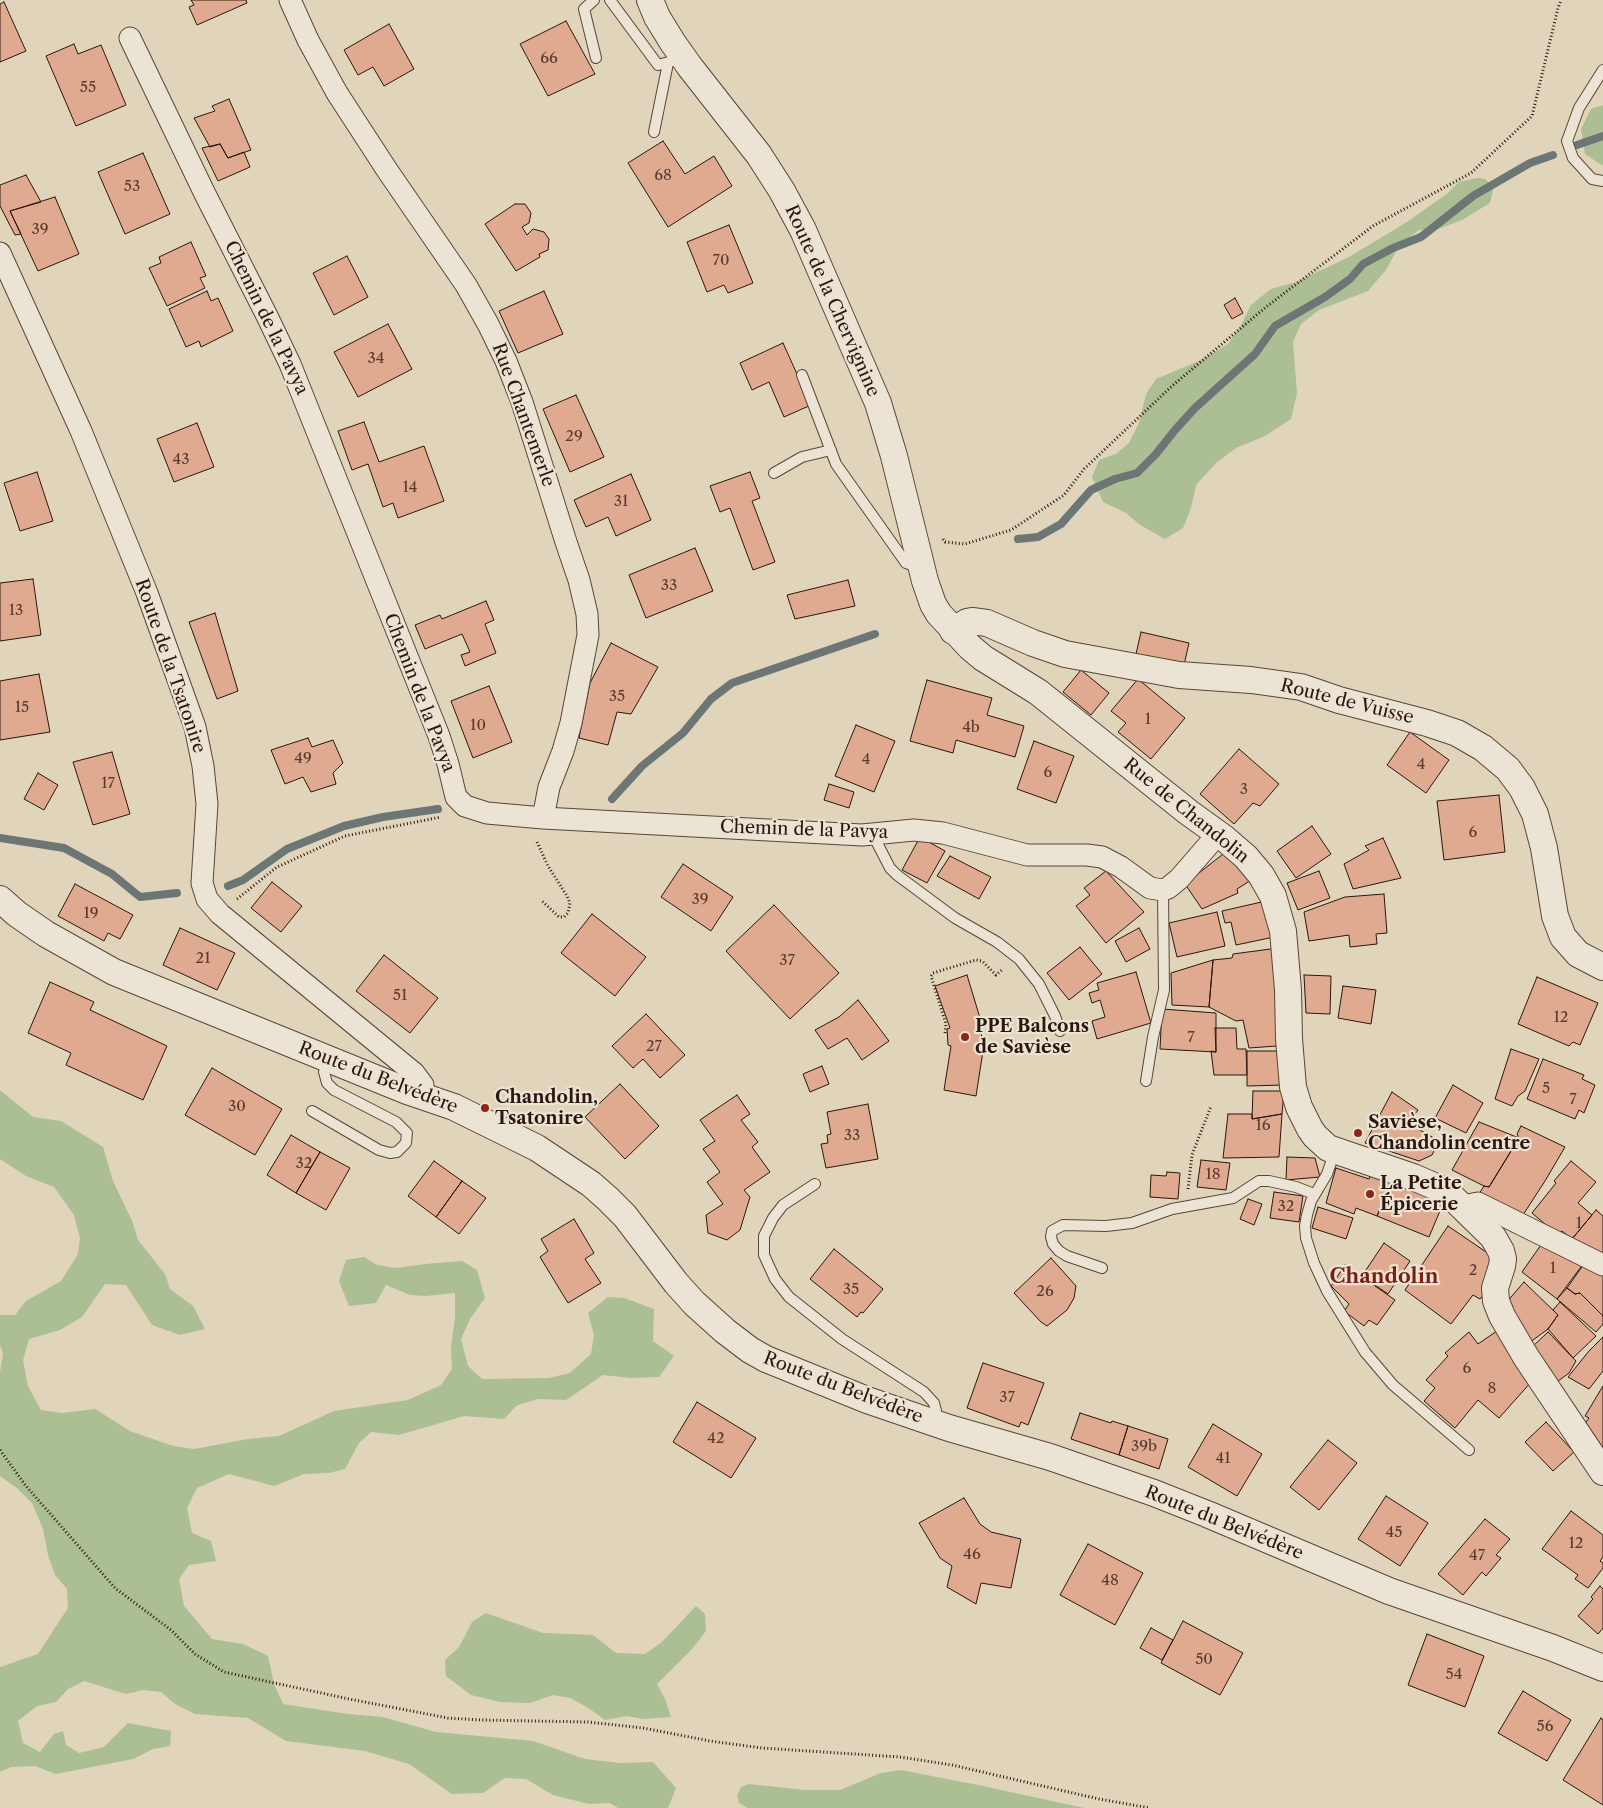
<!DOCTYPE html>
<html>
<head>
<meta charset="utf-8">
<style>
  body { margin:0 }
  canvas { display:block; background:#e0d4bb }
</style>
</head>
<body>
<canvas width="1603" height="1808"></canvas>
<script>
const ctx = document.querySelector('canvas').getContext('2d');
ctx.lineJoin = 'round';
function fillPath(path, color) { ctx.fillStyle = color; ctx.fill(path, 'evenodd'); }
const poly = rows => new Path2D(rows.map(r => 'M' + r).join(''));
function stroke(path, color, width, dash) { ctx.strokeStyle = color; ctx.lineWidth = width; ctx.lineCap = dash ? 'butt' : 'round'; ctx.setLineDash(dash || []); ctx.stroke(path); }
function label(font, color, halo, rows, align = 'center') {
  ctx.font = font + ' "Libre Caslon Text",serif'; ctx.lineWidth = 4.5; ctx.setLineDash([]); ctx.textBaseline = 'middle'; ctx.strokeStyle = halo; ctx.fillStyle = color; for (const [text, x, y, turn = 0] of rows) {
    ctx.save(); ctx.translate(x, y); ctx.rotate((+turn || 0) * Math.PI / 180); ctx.textAlign = isNaN(turn) ? turn : align; if (halo) ctx.strokeText(text, 0, 0); ctx.fillText(text, 0, 0); ctx.restore();
  }
}
const green = poly([
  [1603,105,1603,166,1585,154,1581,129,1591,109],
  [1477,178,1485,179,1494,186,1490,203,1462,220,1438,229,1419,230,1399,246,1386,270,1368,291,1319,310,1301,324,1293,342,1297,393,1291,419,1265,436,1236,448,1217,462,1196,485,1191,508,1183,528,1165,539,1140,525,1126,513,1103,502,1092,477,1099,460,1116,454,1129,443,1139,423,1146,394,1156,379,1201,360,1228,344,1240,327,1251,305,1271,289,1296,282,1349,257,1407,222,1448,193,1459,182],
  [0,1090,33,1117,61,1121,103,1147,113,1181,133,1223,138,1240,165,1274,170,1289,193,1306,205,1329,180,1335,152,1325,126,1285,105,1284,82,1317,60,1330,29,1339,23,1360,28,1386,41,1410,62,1413,95,1409,130,1431,173,1446,194,1449,248,1439,279,1436,334,1411,408,1400,441,1385,452,1369,451,1348,455,1317,455,1293,426,1296,410,1295,386,1285,376,1303,349,1306,339,1281,346,1260,364,1257,377,1265,396,1268,425,1264,462,1261,477,1270,485,1298,470,1319,461,1339,468,1366,482,1379,549,1378,570,1373,591,1354,594,1335,588,1313,608,1297,624,1298,654,1309,653,1341,674,1356,659,1377,630,1378,603,1375,566,1400,537,1399,516,1406,504,1419,464,1416,399,1435,371,1432,359,1443,345,1469,329,1473,304,1474,274,1486,229,1474,197,1488,187,1508,192,1533,211,1541,216,1561,189,1565,179,1579,184,1606,212,1639,243,1644,268,1656,274,1684,283,1704,348,1714,383,1717,436,1732,533,1741,585,1759,620,1763,653,1762,676,1788,668,1808,618,1808,610,1803,589,1804,553,1795,526,1779,505,1778,483,1793,452,1794,409,1764,365,1751,286,1741,248,1718,195,1714,175,1704,161,1692,143,1690,126,1694,84,1681,68,1689,56,1702,37,1706,18,1721,23,1743,40,1752,54,1734,63,1731,66,1745,79,1753,104,1747,128,1723,171,1731,170,1746,153,1749,133,1759,56,1774,35,1766,11,1767,0,1772,0,1667,38,1654,68,1608,67,1589,55,1575,48,1555,43,1529,32,1503,18,1489,0,1476,0,1372,3,1354,0,1345,0,1315,15,1315,26,1301,61,1281,78,1254,80,1238,74,1215,54,1187,26,1176,0,1159],
  [696,1606,705,1614,706,1631,692,1649,657,1684,665,1699,671,1717,643,1719,627,1716,605,1720,587,1707,570,1698,553,1695,530,1703,500,1702,471,1695,446,1676,445,1660,459,1647,472,1622,486,1613,543,1633,593,1635,616,1653,645,1654,662,1642],
  [901,1770,983,1786,1084,1808,748,1808,739,1803,737,1795,741,1787,749,1784,805,1790,840,1790,881,1773]
]);
const stream = poly([
  [1577,145,1603,136],
  [1018,539,1038,537,1061,524,1091,490,1115,479,1137,473,1156,454,1175,430,1195,408,1255,354,1275,326,1325,297,1350,279,1363,264,1393,248,1421,237,1473,196,1530,163,1553,155],
  [612,799,642,766,683,733,711,699,732,683,875,634],
  [0,838,64,848,112,874,140,897,177,893],
  [228,886,243,880,287,849,344,826,383,817,438,809]
]);
const building = poly([
  [191,0,246,0,247,3,197,25,189,7,194,5,191,0],
  [4,2,26,51,0,62,0,4,4,2],
  [566,21,595,74,548,96,520,44,566,21],
  [389,24,414,69,384,86,373,67,358,75,344,50,389,24],
  [74,44,78,54,101,45,126,105,76,126,46,56,74,44],
  [229,99,251,150,228,158,220,144,210,147,194,118,215,111,212,106,229,99],
  [663,141,685,174,714,156,732,186,668,227,628,163,663,141],
  [220,144,228,158,244,152,250,167,218,181,202,148,220,144],
  [143,153,170,214,125,234,98,172,143,153],
  [26,175,41,202,10,211,21,234,15,235,0,206,0,185,26,175],
  [55,197,79,254,38,271,10,211,55,197],
  [515,204,525,204,531,213,529,223,522,227,527,235,533,229,544,232,549,239,548,250,539,254,540,257,516,271,485,224,515,204],
  [729,225,753,283,728,293,724,285,707,292,687,242,729,225],
  [191,242,206,276,200,278,205,288,167,306,149,268,161,263,159,257,191,242],
  [347,256,368,297,334,315,313,273,347,256],
  [207,291,211,301,218,298,233,331,201,347,199,341,186,347,169,309,207,291],
  [544,291,563,334,518,353,499,311,544,291],
  [1235,298,1243,313,1232,319,1224,305,1235,298],
  [388,324,412,369,358,397,334,352,388,324],
  [783,343,811,405,784,417,769,382,752,390,740,363,783,343],
  [576,395,604,457,570,472,543,409,576,395],
  [364,422,379,462,424,446,444,501,398,518,393,503,383,507,368,464,352,470,338,431,364,422],
  [197,423,214,467,174,482,157,439,197,423],
  [37,472,53,521,20,531,4,483,37,472],
  [750,472,760,498,752,501,775,562,753,570,730,508,720,512,710,486,750,472],
  [631,474,651,520,616,536,608,517,586,527,574,500,631,474],
  [695,548,713,591,646,618,629,575,695,548],
  [33,579,41,635,0,641,0,583,33,579],
  [848,580,855,606,795,619,787,595,848,580],
  [486,601,494,620,485,624,496,653,465,666,461,655,470,652,462,634,425,649,415,625,440,615,442,619,486,601],
  [215,613,238,691,217,699,189,622,215,613],
  [1141,632,1189,643,1184,665,1136,654,1141,632],
  [611,643,658,667,631,714,617,712,608,745,579,738,590,683,611,643],
  [1081,670,1109,693,1091,715,1063,692,1081,670],
  [39,674,50,732,0,740,0,681,39,674],
  [1138,679,1185,718,1151,759,1118,732,1126,723,1111,711,1138,679],
  [927,680,992,698,987,715,1024,726,1015,757,956,740,953,753,910,741,927,680],
  [489,686,512,742,473,758,451,701,489,686],
  [856,725,895,741,874,792,835,776,856,725],
  [1410,732,1449,760,1426,793,1387,765,1410,732],
  [308,738,312,747,333,740,343,763,333,773,336,784,311,792,303,777,285,784,271,750,308,738],
  [1034,741,1074,756,1056,803,1017,789,1034,741],
  [1239,749,1279,784,1260,806,1253,803,1234,824,1200,794,1239,749],
  [112,752,130,814,93,825,73,762,112,752],
  [38,773,58,785,44,810,24,799,38,773],
  [829,784,854,792,849,808,824,800,829,784],
  [1499,795,1505,852,1444,860,1437,801,1499,795],
  [1312,826,1331,854,1296,878,1277,851,1312,826],
  [920,837,945,851,927,883,902,870,920,837],
  [1383,838,1401,878,1353,889,1344,864,1369,850,1365,846,1383,838],
  [1232,847,1256,877,1237,889,1238,893,1202,909,1185,884,1232,847],
  [950,856,991,877,979,899,937,876,950,856],
  [683,864,733,897,711,931,661,897,683,864],
  [1106,871,1144,912,1106,943,1076,906,1090,895,1084,888,1106,871],
  [1319,871,1330,898,1298,910,1287,883,1319,871],
  [272,882,302,906,281,932,251,908,272,882],
  [75,884,133,915,120,939,108,933,104,941,58,916,75,884],
  [1384,894,1387,933,1376,934,1377,944,1350,947,1349,935,1309,941,1304,912,1345,897,1384,894],
  [1266,901,1274,937,1236,945,1231,922,1225,923,1222,911,1266,901],
  [774,905,839,973,790,1019,726,951,774,905],
  [1217,912,1225,946,1177,957,1169,923,1217,912],
  [592,914,646,957,615,996,561,953,592,914],
  [180,928,235,953,217,990,163,965,180,928],
  [1139,928,1150,949,1126,962,1115,941,1139,928],
  [1080,947,1102,974,1069,1000,1047,973,1080,947],
  [1278,948,1277,1046,1249,1048,1243,1020,1236,1021,1209,1007,1213,960,1232,958,1233,954,1278,948],
  [384,955,438,998,410,1033,356,991,384,955],
  [1213,960,1209,1007,1172,1005,1171,973,1213,960],
  [1136,972,1151,1023,1097,1039,1092,1021,1105,1017,1100,1000,1092,1003,1089,993,1099,990,1097,983,1136,972],
  [967,975,980,1018,983,1051,976,1096,944,1090,951,1046,948,1045,947,1029,950,1028,935,986,967,975],
  [1304,975,1331,976,1330,1014,1306,1013,1304,975],
  [1537,977,1598,1003,1580,1045,1573,1042,1569,1046,1518,1024,1537,977],
  [50,982,94,1002,90,1010,167,1046,143,1100,66,1065,71,1053,28,1033,50,982],
  [1343,986,1376,990,1371,1024,1338,1018,1343,986],
  [858,1000,889,1041,862,1060,847,1038,828,1049,815,1030,839,1017,858,1000],
  [1162,1009,1216,1013,1216,1052,1160,1049,1162,1009],
  [646,1014,685,1055,660,1078,643,1059,633,1068,612,1046,646,1014],
  [1215,1028,1236,1028,1237,1049,1246,1049,1247,1075,1214,1075,1211,1051,1216,1052,1215,1028],
  [1511,1049,1539,1059,1525,1091,1518,1096,1512,1106,1495,1099,1511,1049],
  [1247,1051,1284,1051,1284,1085,1247,1086,1247,1051],
  [1543,1059,1584,1075,1582,1079,1595,1085,1584,1113,1579,1110,1575,1119,1527,1099,1543,1059],
  [822,1066,829,1084,810,1092,803,1074,822,1066],
  [212,1068,282,1109,255,1155,185,1115,212,1068],
  [620,1084,659,1126,625,1159,585,1117,620,1084],
  [1453,1085,1483,1103,1466,1133,1435,1118,1453,1085],
  [1253,1091,1284,1091,1282,1114,1252,1119,1253,1091],
  [1392,1092,1418,1110,1408,1123,1439,1141,1432,1155,1419,1161,1365,1143,1392,1092],
  [737,1095,750,1114,741,1120,758,1142,752,1147,770,1172,744,1190,750,1197,740,1230,727,1240,708,1233,706,1215,723,1204,707,1182,720,1172,703,1149,715,1141,700,1120,737,1095],
  [868,1104,878,1159,826,1168,821,1144,828,1143,827,1135,831,1134,827,1112,868,1104],
  [1228,1114,1252,1114,1252,1119,1282,1114,1279,1157,1223,1158,1228,1114],
  [1479,1122,1519,1138,1489,1187,1484,1186,1452,1170,1479,1122],
  [1521,1126,1565,1147,1545,1181,1521,1218,1477,1197,1484,1186,1489,1187,1519,1138,1517,1134,1521,1126],
  [291,1135,320,1152,296,1193,267,1175,291,1135],
  [320,1152,350,1168,326,1210,296,1193,320,1152],
  [1287,1157,1315,1158,1320,1177,1286,1180,1287,1157],
  [1201,1160,1230,1163,1226,1190,1197,1187,1201,1160],
  [434,1161,462,1181,436,1217,408,1196,434,1161],
  [1571,1161,1596,1182,1578,1203,1592,1215,1572,1239,1562,1231,1558,1235,1532,1213,1556,1183,1554,1181,1571,1161],
  [1336,1168,1369,1179,1373,1169,1394,1176,1377,1216,1356,1208,1354,1214,1326,1203,1336,1168],
  [1167,1172,1180,1173,1178,1199,1150,1197,1151,1175,1166,1176,1167,1172],
  [1394,1176,1445,1199,1429,1237,1377,1216,1394,1176],
  [462,1181,486,1198,459,1234,436,1217,462,1181],
  [1274,1192,1303,1196,1299,1222,1270,1218,1274,1192],
  [1248,1199,1262,1204,1254,1225,1240,1219,1248,1199],
  [1318,1207,1353,1218,1346,1239,1312,1228,1318,1207],
  [1596,1210,1603,1216,1603,1261,1572,1239,1596,1210],
  [574,1219,594,1253,585,1259,601,1283,568,1303,540,1257,548,1251,541,1239,574,1219],
  [1448,1226,1489,1254,1493,1263,1486,1292,1480,1299,1473,1295,1451,1324,1405,1290,1448,1226],
  [1543,1242,1584,1263,1557,1299,1522,1272,1543,1242],
  [1384,1243,1410,1261,1388,1294,1362,1276,1384,1243],
  [834,1249,883,1289,863,1313,861,1312,857,1317,810,1279,834,1249],
  [1051,1258,1076,1286,1074,1298,1067,1310,1047,1326,1041,1322,1014,1293,1051,1258],
  [1586,1261,1603,1274,1603,1316,1580,1293,1575,1294,1567,1288,1586,1261],
  [1345,1265,1395,1300,1377,1325,1369,1320,1364,1326,1344,1311,1349,1304,1331,1286,1345,1265],
  [1524,1282,1558,1315,1548,1329,1529,1343,1505,1304,1524,1282],
  [1567,1288,1575,1294,1580,1293,1603,1316,1603,1324,1596,1332,1557,1299,1567,1288],
  [1560,1302,1596,1336,1573,1358,1548,1329,1558,1315,1553,1310,1560,1302],
  [1497,1331,1532,1381,1499,1418,1478,1400,1455,1428,1424,1401,1435,1388,1426,1380,1448,1356,1445,1353,1469,1332,1478,1344,1497,1331],
  [1548,1332,1576,1361,1569,1373,1554,1384,1531,1348,1548,1332],
  [1603,1337,1603,1371,1589,1389,1568,1377,1589,1351,1603,1337],
  [983,1363,1044,1383,1028,1425,1021,1422,1019,1427,967,1408,983,1363],
  [1603,1386,1603,1446,1601,1449,1583,1426,1589,1418,1585,1416,1603,1386],
  [697,1402,756,1438,731,1478,673,1442,697,1402],
  [1080,1413,1111,1423,1112,1421,1128,1426,1119,1455,1071,1439,1080,1413],
  [1546,1422,1574,1452,1553,1471,1525,1442,1546,1422],
  [1213,1424,1262,1454,1237,1496,1188,1467,1213,1424],
  [1128,1426,1168,1439,1159,1469,1119,1455,1128,1426],
  [1328,1440,1357,1463,1319,1510,1290,1487,1328,1440],
  [1386,1496,1428,1523,1400,1566,1358,1539,1386,1496],
  [964,1498,980,1524,991,1532,1021,1539,1011,1588,981,1583,976,1604,947,1587,952,1566,940,1558,919,1523,964,1498],
  [1571,1511,1603,1535,1603,1557,1600,1561,1603,1563,1603,1568,1588,1588,1575,1579,1578,1575,1542,1549,1571,1511],
  [1485,1519,1510,1539,1496,1555,1501,1558,1486,1576,1482,1572,1463,1595,1438,1574,1485,1519],
  [1088,1544,1143,1573,1115,1625,1060,1595,1088,1544],
  [1600,1586,1603,1589,1603,1628,1598,1634,1578,1616,1593,1599,1591,1597,1600,1586],
  [1183,1621,1243,1653,1220,1695,1161,1663,1183,1621],
  [1151,1628,1173,1640,1162,1660,1140,1648,1151,1628],
  [1427,1634,1484,1656,1465,1707,1408,1685,1427,1634],
  [1523,1691,1571,1720,1547,1761,1498,1733,1523,1691],
  [1601,1718,1603,1720,1603,1805,1563,1780,1601,1718]
]);
const path = poly([
  [943,539,945,542,965,544,1011,530,1064,495,1084,469,1172,386,1266,307,1373,226,1471,173,1532,116,1558,8,1561,0],
  [537,842,548,866,567,896,570,903,568,913,564,917,559,917,542,901],
  [237,899,277,867,345,836,441,817],
  [945,1033,946,1024,931,976,933,973,976,960,982,961,996,975,1003,969],
  [1188,1189,1192,1155,1211,1106],
  [0,1450,26,1486,115,1588,171,1630,195,1654,224,1672,349,1699,448,1718,481,1720,588,1722,643,1728,710,1741,762,1748,900,1757,952,1765,1099,1799,1150,1808]
]);
const service = poly([
  [594,0,584,9,596,58],
  [610,0,658,65,683,58],
  [1603,70,1579,108,1567,141,1573,158,1592,179,1603,181],
  [654,132,668,63],
  [802,375,836,464,906,563,918,567],
  [774,473,802,457,831,450],
  [873,835,890,868,897,875,955,918,997,942,1019,959,1039,984,1055,1016,1060,1031],
  [1146,1081,1153,1037,1164,990,1163,890],
  [312,1111,379,1150,390,1153,397,1152,406,1143,407,1133,396,1122,334,1090,327,1083,324,1072,328,1060],
  [1335,1151,1327,1174,1311,1201,1307,1215,1305,1226,1306,1238,1314,1263,1327,1291,1365,1352,1393,1385,1469,1450],
  [815,1184,783,1205,773,1218,764,1236,764,1255,775,1279,789,1297,842,1339,924,1392,934,1403,936,1411,934,1423],
  [1102,1268,1067,1256,1059,1251,1053,1244,1051,1237,1052,1231,1063,1225,1106,1226,1132,1223,1172,1209,1233,1198,1259,1181,1269,1181,1296,1187,1314,1194]
]);
const minor = poly([
  [290,0,308,40,337,93,387,170,466,285,488,324,506,361,522,402,566,542,579,580,587,614,588,635,571,723,563,751,549,787,543,818],
  [130,38,204,192,267,316,290,364,439,736,448,764,456,797,465,806,487,813,543,818,862,835,914,830,943,833,1027,855,1087,855,1102,857,1121,867,1150,888,1163,890,1168,888,1179,879,1218,834],
  [0,253,81,431,147,593,195,727,203,766,207,804,202,883,207,899,220,914,414,1073,423,1085,420,1096],
  [1462,1206,1478,1203,1603,1265]
]);
const tertiary = poly([
  [650,0,657,17,673,43,690,67,759,155,782,191,803,230,878,403,894,456,925,581,933,604,939,614,970,647,983,658,1038,692,1188,812,1224,838,1246,857,1261,875,1273,896,1283,931,1288,990,1289,1039,1293,1087,1299,1107,1310,1129,1315,1136,1328,1148,1413,1177,1441,1189,1451,1196,1493,1237,1501,1251,1503,1259,1502,1266,1495,1288,1496,1301,1502,1316,1526,1357,1603,1472],
  [953,631,967,622,972,621,987,623,1033,643,1065,654,1179,675,1251,680,1301,687,1339,700,1427,723,1457,733,1483,748,1508,769,1522,788,1535,814,1544,848,1555,916,1563,937,1578,954,1603,967],
  [0,899,17,914,46,934,114,972,407,1091,454,1107,537,1148,591,1184,608,1199,625,1216,676,1283,694,1303,725,1331,750,1350,766,1359,867,1400,949,1428,1050,1457,1154,1493,1207,1514,1389,1591,1553,1648,1603,1668]
]);
const markers = [
  [965,1037,5,"#8f2418"],
  [485,1108,5,"#8f2418"],
  [1358,1133,5,"#8f2418"],
  [1370,1194,5,"#8f2418"]
];
const numberNames = [
  ["66",549,59],
  ["55",88,88],
  ["68",663,176],
  ["53",132,187],
  ["39",40,230],
  ["70",721,261],
  ["34",376,359],
  ["29",574,437],
  ["43",181,460],
  ["14",410,488],
  ["31",621,502],
  ["33",669,586],
  ["13",16,611],
  ["35",617,697],
  ["15",22,708],
  ["1",1148,720],
  ["10",478,726],
  ["4b",971,728],
  ["49",303,759],
  ["4",866,760],
  ["4",1421,765],
  ["6",1048,773],
  ["17",108,784],
  ["3",1244,790],
  ["6",1473,833],
  ["39",700,900],
  ["19",91,914],
  ["21",203,959],
  ["37",787,961],
  ["51",400,996],
  ["12",1561,1018],
  ["7",1191,1038],
  ["27",654,1047],
  ["5",1546,1089],
  ["7",1573,1100],
  ["30",237,1107],
  ["16",1263,1126],
  ["33",852,1136],
  ["32",304,1164],
  ["18",1213,1175],
  ["32",1286,1207],
  ["1",1579,1224],
  ["1",1553,1269],
  ["2",1473,1271],
  ["35",851,1290],
  ["26",1045,1292],
  ["6",1467,1369],
  ["8",1492,1389],
  ["37",1007,1398],
  ["42",716,1439],
  ["39b",1144,1447],
  ["41",1223,1459],
  ["45",1394,1533],
  ["12",1576,1544],
  ["46",972,1555],
  ["47",1477,1556],
  ["48",1110,1581],
  ["50",1204,1660],
  ["54",1454,1675],
  ["56",1545,1727]
];
const streetNames = [
  ["Route de la Chervignine",832,301,66],
  ["Chemin de la Pavya",266,318,64],
  ["Rue Chantemerle",523,415,70],
  ["Route de la Tsatonire",170,666,71],
  ["Chemin de la Pavya",419,693,69],
  ["Route de Vuisse",1347,702,14],
  ["Rue de Chandolin",1186,811,39],
  ["Chemin de la Pavya",804,830,2],
  ["Route du Belvédère",378,1078,21],
  ["Route du Belvédère",843,1388,21],
  ["Route du Belvédère",1224,1523,22]
];
const poiNames = [
  ["PPE Balcons",975,1027],
  ["de Savièse",975,1048],
  ["Chandolin,",495,1098],
  ["Tsatonire",495,1119],
  ["Savièse,",1368,1123],
  ["Chandolin centre",1368,1144],
  ["La Petite",1380,1184],
  ["Épicerie",1380,1205]
];
const quarterNames = [
  ["Chandolin",1384,1277]
];
fillPath(green, '#acbe94');
stroke(stream, '#6c7674', 8);
fillPath(building, '#e0aa90');
stroke(building, '#2c160d', 1);
stroke(service, '#594638', 12);
stroke(minor, '#594638', 23);
stroke(tertiary, '#594638', 28);
stroke(path, '#2c160d', 3, [1, 2.5]);
stroke(service, '#ebe3d3', 10);
stroke(minor, '#ebe3d3', 21);
stroke(tertiary, '#ebe3d3', 26);
for (const [x, y, r, color] of markers) { const dot = new Path2D(); dot.arc(x, y, r, 0, 2 * Math.PI); ctx.fillStyle = color; ctx.fill(dot); stroke(dot, '#ebe3d3', 2); }
label('15px', '#593b2e', null, numberNames);
label('18px', '#2c160d', '#ebe3d3', streetNames);
label('bold 18px', '#2c160d', '#ebe3d3', poiNames, 'left');
label('bold 20px', '#7a1f14', '#ebe3d3', quarterNames);
</script>
</body>
</html>
